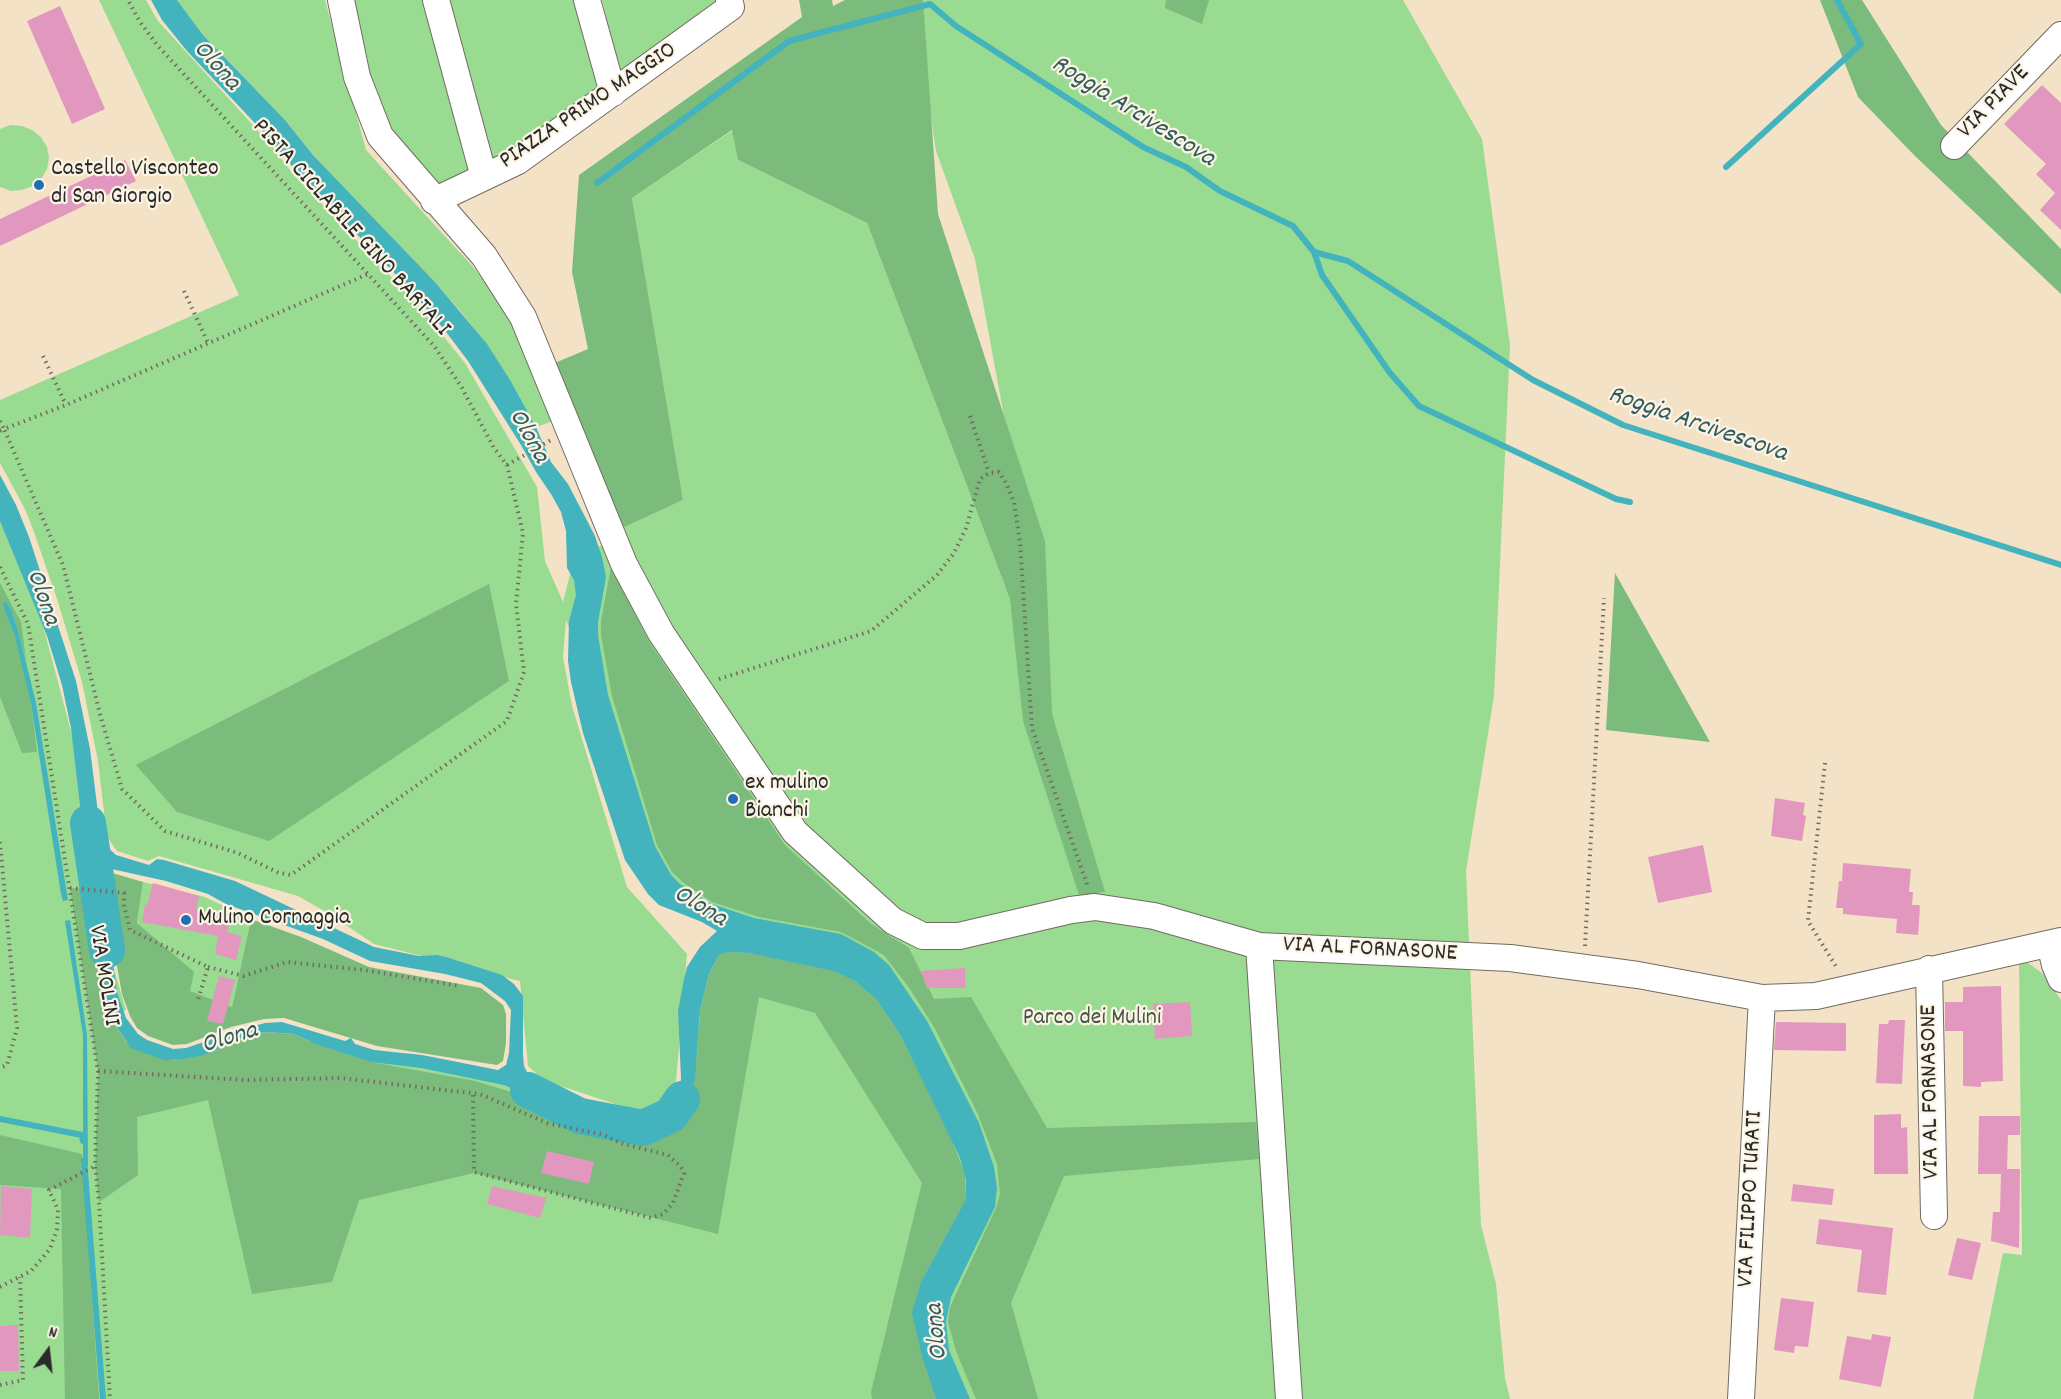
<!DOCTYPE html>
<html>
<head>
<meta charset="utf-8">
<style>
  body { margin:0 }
  #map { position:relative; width:2061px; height:1399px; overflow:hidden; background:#f3e2c6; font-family:Dekko,sans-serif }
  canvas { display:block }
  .north { position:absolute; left:18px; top:1321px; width:60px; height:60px; -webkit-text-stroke:4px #fcf5e5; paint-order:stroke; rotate:15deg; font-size:16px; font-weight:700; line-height:24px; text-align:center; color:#2b2b2b }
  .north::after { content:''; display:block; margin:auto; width:21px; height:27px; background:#2b2b2b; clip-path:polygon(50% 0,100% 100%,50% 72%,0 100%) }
</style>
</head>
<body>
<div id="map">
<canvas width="2061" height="1399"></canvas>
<div class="north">N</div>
</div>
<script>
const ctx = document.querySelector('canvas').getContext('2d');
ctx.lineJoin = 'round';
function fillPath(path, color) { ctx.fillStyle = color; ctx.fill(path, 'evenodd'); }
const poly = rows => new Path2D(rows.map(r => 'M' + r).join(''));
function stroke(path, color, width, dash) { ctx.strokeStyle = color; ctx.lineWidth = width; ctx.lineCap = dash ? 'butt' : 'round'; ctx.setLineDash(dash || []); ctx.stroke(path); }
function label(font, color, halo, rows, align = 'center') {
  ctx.font = font + ' Dekko,sans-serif'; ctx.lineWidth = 4.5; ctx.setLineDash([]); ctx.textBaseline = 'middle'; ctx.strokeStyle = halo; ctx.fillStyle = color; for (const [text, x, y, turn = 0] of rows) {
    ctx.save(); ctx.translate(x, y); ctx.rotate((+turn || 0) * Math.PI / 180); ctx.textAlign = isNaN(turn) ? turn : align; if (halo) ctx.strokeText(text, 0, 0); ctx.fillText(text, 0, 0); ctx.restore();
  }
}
const green = poly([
  [99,0,146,0,158,21,271,145,293,174,421,308,465,363,537,487,545,561,563,602,575,555,620,539,616,531,683,500,632,198,733,130,738,160,867,223,1005,586,1034,579,975,259,936,151,914,0,1403,0,1482,139,1510,345,1494,696,1466,871,1481,1225,1496,1284,1505,1378,1510,1399,0,1399,0,513,41,618,99,837,112,962,126,1010,113,1017,148,1056,320,1041,521,1074,578,1105,618,1117,664,1112,681,1095,724,932,625,853,603,713,566,620,563,657,572,706,627,887,687,954,676,1081,666,1104,639,1112,543,1080,528,1066,520,981,374,944,328,913,298,896,159,856,148,861,117,851,107,837,98,761,82,682,58,602,34,532,25,509,0,463,0,400,239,295],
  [177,0,325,0,366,150,473,267,512,317,559,419,536,427,487,345,461,312,435,282,313,155,285,120,203,35],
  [350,0,429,0,476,171,437,192,390,133,366,77],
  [448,0,577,0,602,89,514,151,489,162],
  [602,0,717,0,620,72],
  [10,125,22,126,32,130,41,137,47,147,49,158,47,169,41,179,33,186,22,190,11,191,0,187,0,129],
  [143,882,205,897,251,919,232,1007,189,991,137,923],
  [2027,962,2043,974,2061,1000,2061,1399,1973,1399,2003,1253,2022,1255,2019,963]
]);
const forest = poly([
  [799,0,832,0,833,6,845,0,923,0,938,214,1045,541,1052,714,1105,892,1079,895,1023,721,1010,599,867,223,738,160,732,130,632,198,683,500,616,531,550,365,588,349,572,272,579,175,802,17],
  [1166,0,1209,0,1202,24,1165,8],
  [1820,0,1862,0,1941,125,2061,249,2061,294,1915,156,1858,97],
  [611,567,650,643,785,845,870,923,909,948,934,999,971,997,1047,1128,1256,1122,1259,1159,1064,1176,1011,1303,1038,1399,976,1399,956,1351,948,1322,950,1307,996,1208,1000,1194,997,1164,977,1112,934,1027,910,989,884,955,841,932,759,917,712,902,685,884,672,872,657,845,612,696,601,635,601,621],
  [1615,573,1710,742,1606,730],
  [0,583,21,622,26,660,19,634,11,609,6,602,3,606,15,635,31,703,37,752,22,753,0,697],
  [489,584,509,681,269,841,177,812,136,765],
  [109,872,143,882,137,923,194,972,190,991,232,1007,251,919,301,937,369,967,481,988,503,1005,506,1014,506,1043,503,1061,497,1065,377,1046,284,1018,264,1019,231,1027,187,1044,173,1045,148,1036,137,1028,130,1016,122,994,101,877],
  [70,888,89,889,105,995,114,1024,127,1043,173,1060,208,1054,238,1039,264,1032,294,1034,318,1045,371,1062,475,1081,657,1136,682,1117,697,1057,700,1011,709,974,719,955,729,952,749,953,834,970,855,981,877,1000,901,1036,950,1136,965,1174,966,1199,921,1282,923,1360,936,1399,872,1399,871,1392,922,1183,815,1013,759,997,718,1234,474,1173,359,1200,332,1282,252,1294,208,1100,137,1117,138,1175,99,1202,95,1166,98,1071],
  [0,1135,82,1154,99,1399,65,1399,61,1189,0,1185]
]);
const water = poly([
  [151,0,177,0,203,35,285,120,313,155,435,282,487,344,510,380,536,427,551,462,568,484,595,536,602,557,606,577,598,622,598,635,608,695,655,846,671,875,680,884,709,903,754,918,841,934,874,952,889,965,927,1021,979,1123,994,1167,997,1188,995,1207,951,1297,946,1322,949,1350,970,1399,936,1399,923,1360,912,1313,921,1282,966,1199,966,1180,960,1158,901,1036,877,1000,855,981,834,971,749,953,729,952,719,955,709,974,700,1011,695,1078,689,1104,682,1117,676,1124,670,1127,636,1127,585,1116,550,1106,504,1085,421,1068,371,1062,318,1045,294,1034,281,1033,264,1032,238,1039,208,1054,184,1059,164,1060,131,1048,114,1023,105,995,91,903,104,902,117,992,126,1018,138,1034,147,1040,173,1049,186,1048,236,1031,265,1023,282,1022,345,1041,351,1038,355,1044,374,1050,422,1055,498,1070,506,1065,509,1053,511,1010,505,1001,481,983,445,974,370,961,323,939,226,904,208,894,166,881,107,868,104,869,103,873,91,872,81,814,71,728,62,685,47,636,0,521,0,475,16,505,29,537,76,681,90,749,101,837,104,844,116,855,149,865,157,859,164,860,235,881,374,947,419,956,437,955,446,957,502,975,514,984,523,996,523,1054,524,1066,529,1076,535,1082,555,1094,639,1115,660,1113,676,1098,680,1088,681,1078,678,1011,684,979,687,967,700,947,717,931,702,922,659,905,648,894,625,860,583,733,571,682,568,661,569,621,576,595,574,580,567,568,566,531,561,512,551,494,536,472,521,445,468,361,443,328,403,282,296,171,267,136,187,51,162,20],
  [4,602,6,602,11,609,19,634,36,703,68,900,63,901,61,894,31,704,15,636,3,606],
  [70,920,87,1035,88,1166,83,1166,83,1035,65,921]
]);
const stream = poly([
  [1726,167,1861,44,1837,0],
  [597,183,789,41,930,4,956,26,1143,147,1186,167,1220,191,1293,226,1314,252,1322,275,1390,373,1419,406,1616,499,1630,502],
  [1314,252,1348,261,1533,380,1623,425,2061,565],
  [0,1119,82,1135,83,1141],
  [84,1160,103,1399]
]);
const river = poly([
  [88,823,107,950],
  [528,1090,580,1116,643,1128,671,1115,682,1099]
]);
const building = poly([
  [60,6,105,109,72,124,27,21],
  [2042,85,2061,103,2061,230,2040,210,2055,193,2036,174,2046,164,2004,124],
  [125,160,136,181,0,246,0,219],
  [1775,798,1805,803,1803,815,1806,816,1802,841,1771,836],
  [1703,845,1712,892,1658,903,1648,857],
  [1843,863,1911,869,1909,892,1913,892,1912,905,1919,905,1920,907,1918,935,1896,933,1897,919,1843,914,1843,908,1836,908,1839,881,1842,881],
  [153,883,199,896,196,910,230,919,227,932,242,936,236,960,215,954,218,936,142,922,145,905,147,906],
  [965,968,965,988,927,988,921,971],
  [219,976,235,980,223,1024,207,1021],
  [2001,986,2003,1081,1981,1082,1981,1087,1963,1086,1963,1031,1945,1031,1945,1002,1963,1002,1963,987],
  [1190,1002,1192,1036,1155,1039,1153,1004],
  [1889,1020,1905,1020,1902,1084,1876,1083,1879,1024,1888,1024],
  [1776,1022,1846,1023,1846,1051,1774,1050],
  [1901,1114,1901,1128,1907,1127,1908,1174,1874,1174,1874,1115],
  [1979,1116,2020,1116,2020,1135,2008,1135,2007,1169,2020,1169,2019,1248,1991,1241,1993,1212,2000,1212,2001,1174,1978,1174],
  [547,1151,594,1162,589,1184,541,1173],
  [1793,1184,1834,1189,1832,1205,1791,1201],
  [1,1186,32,1189,30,1238,0,1235],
  [492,1186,546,1198,540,1218,487,1204],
  [1819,1219,1893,1228,1886,1295,1857,1292,1862,1250,1816,1244],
  [1957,1238,1981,1243,1972,1280,1948,1275],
  [1781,1298,1814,1302,1808,1347,1795,1346,1794,1353,1774,1350],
  [18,1325,19,1371,0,1371,0,1326],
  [1872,1334,1891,1337,1881,1387,1839,1379,1847,1336,1871,1340]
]);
const path = poly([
  [184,291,209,345],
  [43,356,66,405],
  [970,416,989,473],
  [0,421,4,429,66,405,368,274],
  [0,431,4,429,63,565,101,718,122,789,165,831,238,853,279,873,291,875,507,721,524,672,516,604,523,533,507,465,494,448,462,388,435,347,158,46,140,22,128,0],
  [507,465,551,440],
  [0,567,28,624,98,1071,95,1166,99,1202,110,1399],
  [719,679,871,631,937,575,954,553,966,528,980,479,989,473,999,472,1006,483,1014,502,1020,542,1032,728,1088,887],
  [1825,763,1808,921,1837,968],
  [0,842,17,1028,7,1065,0,1068],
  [70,888,124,893,124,905,130,930,208,967,197,1003],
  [1585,946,1604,598],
  [208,967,244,976,287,962,364,970,459,986],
  [98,1071,246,1080,340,1078,480,1094,547,1123,604,1135,620,1143,668,1155,681,1167,684,1173,673,1203,663,1214,651,1218,474,1172,473,1094],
  [0,1287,31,1271,50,1249,57,1229,58,1210,49,1190,95,1166],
  [0,1385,23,1380,20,1277]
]);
const minor = poly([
  [341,0,357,77,380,136,484,256,523,317,624,564,661,633,795,832,893,921,923,936,959,936,1071,910,1095,907,1154,916,1259,946,1510,958,1638,975,1762,998,1816,996,2061,941],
  [436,0,484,177],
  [587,0,613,93],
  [1954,146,2061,35],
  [434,201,518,161,731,7,729,0],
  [2050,944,2055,965,2061,979],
  [1259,946,1289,1399],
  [1929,969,1934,1216],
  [1741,1399,1762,998]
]);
const markers = [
  [39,185,6,"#1f6fb2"],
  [733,799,6,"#1f6fb2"],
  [186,920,6,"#1f6fb2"]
];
const streetNames = [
  ["VIA PIAVE",1995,103,-46],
  ["PIAZZA PRIMO MAGGIO",589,107,-34],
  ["PISTA CICLABILE GINO BARTALI",350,229,48],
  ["VIA AL FORNASONE",1370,951,3],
  ["VIA MOLINI",102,976,81],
  ["VIA AL FORNASONE",1932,1092,-91],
  ["VIA FILIPPO TURATI",1752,1199,-87]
];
const poiNames = [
  ["Castello Visconteo",51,171],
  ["di San Giorgio",51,199],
  ["ex mulino",745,785],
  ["Bianchi",745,813],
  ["Mulino Cornaggia",198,920]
];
const parkNames = [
  ["Parco dei Mulini",1092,1020]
];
const waterNames = [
  ["Olona",215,67,48],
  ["Roggia Arcivescova",1132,113,32],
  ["Roggia Arcivescova",1697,426,19],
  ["Olona",527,437,61],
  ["Olona",41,598,71],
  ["Olona",699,908,31],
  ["Olona",230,1040,-17],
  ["Olona",939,1332,-95]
];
fillPath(green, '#9adb92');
fillPath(forest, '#7bbb7c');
fillPath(water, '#43b3bd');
stroke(stream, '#43b3bd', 6);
stroke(river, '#43b3bd', 36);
fillPath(building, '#e297bf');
stroke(minor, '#716b61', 28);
stroke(path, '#716b61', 4, [1.5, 4.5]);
stroke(minor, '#fff', 26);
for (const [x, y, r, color] of markers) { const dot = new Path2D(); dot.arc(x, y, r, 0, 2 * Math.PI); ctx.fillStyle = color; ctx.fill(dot); stroke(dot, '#fcf5e5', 2); }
label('24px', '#2b2b2b', '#fcf5e5', streetNames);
label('24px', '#2b2b2b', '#fcf5e5', poiNames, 'left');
label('24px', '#475745', '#fcf5e5', parkNames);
label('italic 26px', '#335b5e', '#fcf5e5', waterNames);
</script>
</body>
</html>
